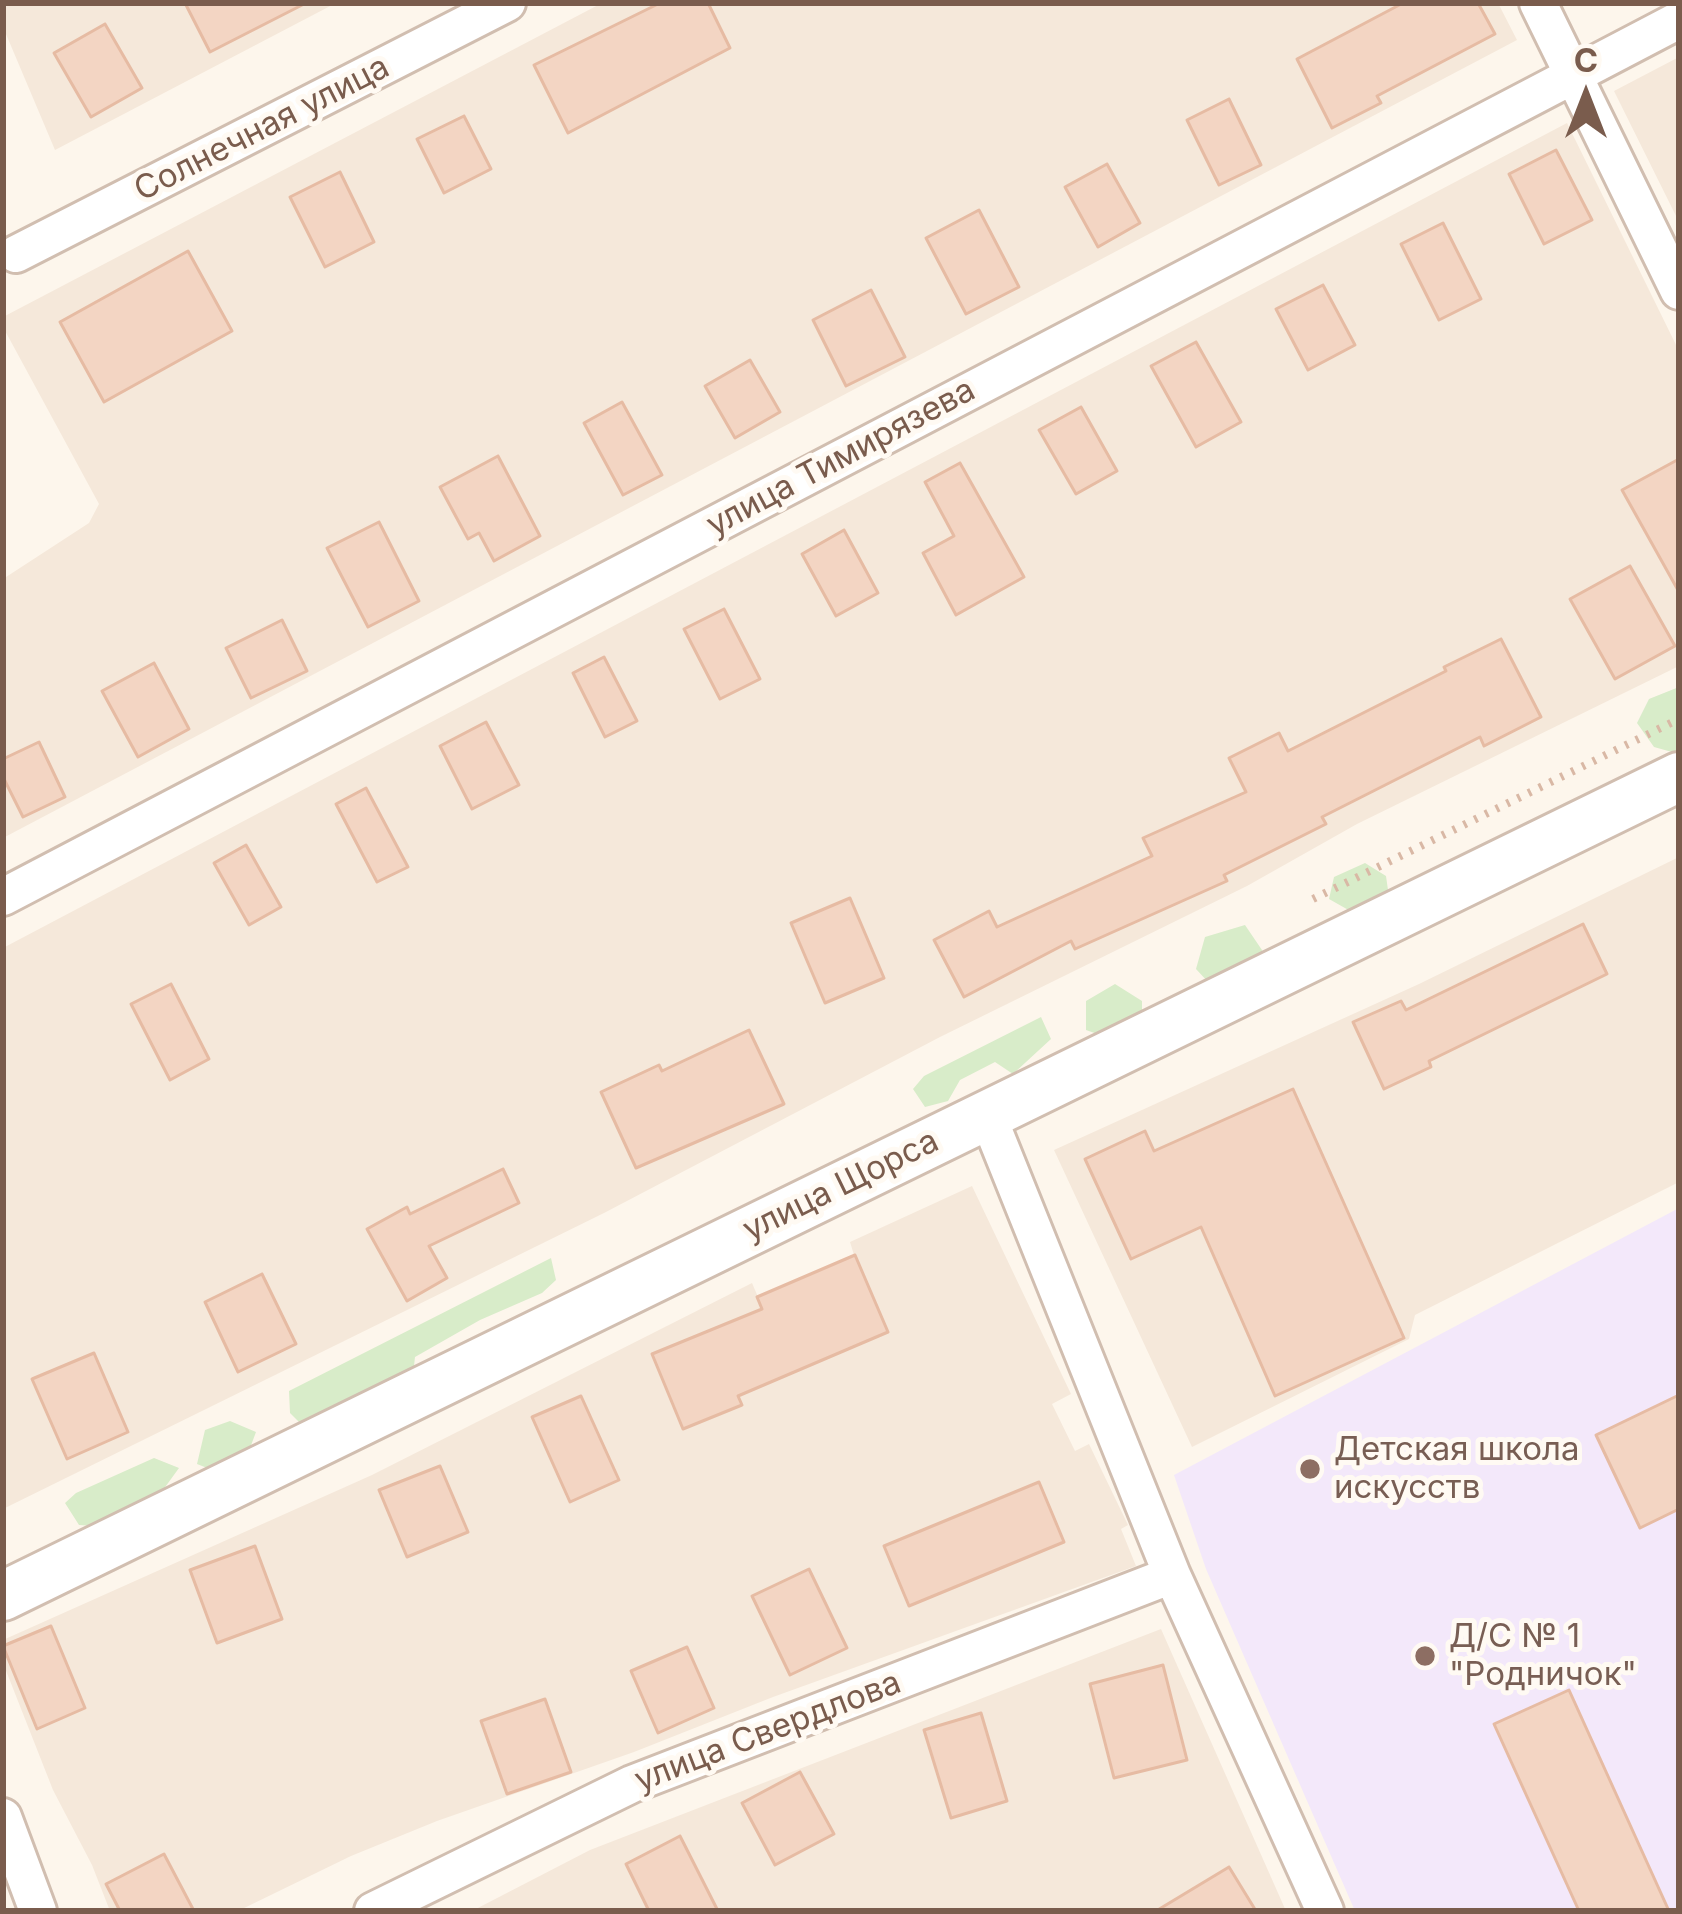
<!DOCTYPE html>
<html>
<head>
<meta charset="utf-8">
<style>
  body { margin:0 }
  #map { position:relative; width:1682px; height:1914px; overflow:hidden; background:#fdf6ec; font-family:Inter,sans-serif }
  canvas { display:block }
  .frame { position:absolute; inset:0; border:6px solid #7a5c4d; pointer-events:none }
  .north { position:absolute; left:1526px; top:36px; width:120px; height:120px; -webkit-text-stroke:9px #fffaf3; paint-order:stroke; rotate:0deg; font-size:33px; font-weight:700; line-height:48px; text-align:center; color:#7a5c4d }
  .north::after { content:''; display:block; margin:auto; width:42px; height:54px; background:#7a5c4d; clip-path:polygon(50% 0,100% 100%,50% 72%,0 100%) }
</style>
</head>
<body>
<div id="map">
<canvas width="1682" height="1914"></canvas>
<div class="frame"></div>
<div class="north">С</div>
</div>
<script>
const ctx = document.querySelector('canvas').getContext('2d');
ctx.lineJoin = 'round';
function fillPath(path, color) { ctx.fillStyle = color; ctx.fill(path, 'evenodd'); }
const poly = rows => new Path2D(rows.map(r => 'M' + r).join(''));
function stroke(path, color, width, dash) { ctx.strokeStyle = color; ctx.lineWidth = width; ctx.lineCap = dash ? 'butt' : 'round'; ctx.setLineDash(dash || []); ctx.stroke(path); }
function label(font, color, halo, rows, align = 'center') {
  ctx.font = font + ' Inter,sans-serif'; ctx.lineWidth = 10; ctx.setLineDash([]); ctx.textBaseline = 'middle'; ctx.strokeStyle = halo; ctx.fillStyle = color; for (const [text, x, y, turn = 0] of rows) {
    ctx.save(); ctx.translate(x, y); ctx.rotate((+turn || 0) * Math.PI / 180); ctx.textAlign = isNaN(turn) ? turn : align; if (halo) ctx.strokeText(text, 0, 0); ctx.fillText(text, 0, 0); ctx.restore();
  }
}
const residential = poly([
  [3,3,336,3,55,150,3,27],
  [602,3,1498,3,1517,40,3,838,3,579,89,523,99,504,3,327,3,317],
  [1679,57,1679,222,1614,91],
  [1567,123,1679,351,1679,666,1357,824,1247,886,940,1037,604,1213,3,1509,3,948],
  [1679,857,1679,1182,1415,1315,1409,1339,1192,1447,1054,1150,1419,984],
  [972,1186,1071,1394,1052,1404,1075,1451,1089,1444,1128,1525,1121,1529,1136,1566,773,1697,634,1752,437,1821,351,1856,238,1911,110,1911,92,1865,53,1790,3,1663,3,1640,372,1475,752,1283,758,1297,854,1255,850,1242],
  [1161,1629,1286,1911,472,1911,590,1850]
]);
const education = poly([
  [1679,1208,1679,1911,1355,1911,1206,1569,1174,1475]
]);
const green = poly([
  [1679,687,1679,754,1654,747,1637,723,1649,699],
  [1365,863,1386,876,1389,897,1352,912,1329,899,1334,877],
  [1245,925,1264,953,1209,983,1196,969,1205,937],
  [1115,984,1142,1001,1142,1016,1114,1040,1086,1030,1086,1001],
  [1041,1017,1051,1039,1013,1074,995,1062,960,1080,948,1101,925,1107,913,1089,924,1076],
  [551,1258,556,1280,542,1293,480,1320,415,1357,413,1375,307,1430,290,1413,289,1391],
  [230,1421,256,1432,247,1456,225,1475,197,1464,205,1430],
  [154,1458,179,1468,155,1501,110,1527,79,1525,65,1503,76,1493]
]);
const building = poly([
  [185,3,306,3,210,52,185,3],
  [660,3,708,3,730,48,568,133,534,65,660,3],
  [1403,3,1478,3,1495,34,1377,96,1381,103,1332,128,1297,59,1403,3],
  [105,24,142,88,91,117,54,53,105,24],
  [1229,99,1261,165,1219,185,1187,120,1229,99],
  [464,116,491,169,444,193,417,139,464,116],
  [1556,150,1592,220,1544,244,1509,174,1556,150],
  [1107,164,1140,223,1098,247,1065,187,1107,164],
  [340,172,374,242,325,267,290,197,340,172],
  [979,210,1019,287,966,314,926,238,979,210],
  [1443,223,1481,299,1439,320,1401,244,1443,223],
  [188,251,232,331,104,402,60,322,188,251],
  [1323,285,1355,345,1308,370,1276,309,1323,285],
  [871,290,905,357,846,386,813,320,871,290],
  [1196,342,1241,422,1196,447,1151,366,1196,342],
  [750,360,780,412,735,438,705,386,750,360],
  [622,402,662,475,623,495,584,423,622,402],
  [1081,407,1117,471,1076,494,1039,430,1081,407],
  [498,456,540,536,494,561,479,533,468,539,440,487,498,456],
  [1679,459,1679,592,1622,490,1679,459],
  [960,463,1024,577,956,615,923,553,954,536,925,482,960,463],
  [379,522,419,601,368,627,327,548,379,522],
  [844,530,878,593,836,616,802,554,844,530],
  [1630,566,1675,646,1615,679,1570,599,1630,566],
  [724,609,760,679,720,699,684,629,724,609],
  [282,620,307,671,251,698,226,648,282,620],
  [1501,639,1541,717,1484,746,1480,737,1322,817,1326,824,1224,875,1227,881,1075,949,1071,941,964,997,934,940,989,911,997,927,1152,856,1143,838,1246,792,1229,758,1279,733,1288,751,1446,671,1444,667,1501,639],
  [604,657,637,721,605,737,573,673,604,657],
  [154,663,189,729,138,757,102,691,154,663],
  [486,722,519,785,472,809,440,746,486,722],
  [39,742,65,797,23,817,3,777,3,759,39,742],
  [366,788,408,867,377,882,336,804,366,788],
  [246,845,281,907,249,925,214,863,246,845],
  [850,898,884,978,825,1003,791,923,850,898],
  [1583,924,1607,974,1429,1061,1431,1067,1384,1089,1353,1022,1401,1001,1406,1010,1583,924],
  [171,984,209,1059,170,1080,131,1004,171,984],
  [749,1030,784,1104,636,1168,601,1092,659,1065,662,1071,749,1030],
  [1293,1089,1404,1338,1275,1396,1201,1227,1131,1259,1085,1159,1145,1131,1154,1151,1293,1089],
  [503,1169,519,1203,429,1246,447,1278,407,1301,367,1229,407,1207,410,1214,503,1169],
  [855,1255,888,1332,738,1396,742,1405,683,1429,652,1354,762,1309,757,1297,855,1255],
  [262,1274,296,1344,238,1372,205,1302,262,1274],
  [94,1353,128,1432,67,1459,32,1379,94,1353],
  [1679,1395,1679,1509,1640,1528,1596,1435,1679,1395],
  [581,1396,619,1480,570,1502,532,1417,581,1396],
  [440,1466,468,1532,407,1557,379,1490,440,1466],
  [1039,1482,1064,1542,909,1606,884,1546,1039,1482],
  [255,1546,282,1619,217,1643,190,1570,255,1546],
  [809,1569,847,1648,790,1675,752,1596,809,1569],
  [51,1626,85,1708,37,1729,3,1646,51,1626],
  [687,1647,714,1708,658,1733,631,1671,687,1647],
  [1163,1665,1187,1760,1114,1778,1090,1684,1163,1665],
  [1569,1690,1669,1911,1579,1911,1494,1724,1569,1690],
  [545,1699,571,1772,507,1794,481,1721,545,1699],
  [981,1713,1007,1801,951,1818,924,1730,981,1713],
  [800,1772,834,1834,775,1865,742,1803,800,1772],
  [680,1836,718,1911,649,1911,626,1864,680,1836],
  [164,1854,194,1911,120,1911,106,1884,164,1854],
  [1229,1867,1256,1911,1156,1911,1229,1867]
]);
const path = poly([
  [1313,899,1679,719]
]);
const minor = poly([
  [1538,3,1679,291],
  [16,254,507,3],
  [3,897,1679,20],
  [987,1114,1172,1575,1325,1911],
  [3,1817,38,1911],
  [373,1911,632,1784,1172,1575]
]);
const tertiary = poly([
  [3,1596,1679,777]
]);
const markers = [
  [1310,1469,12,"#8d6e63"],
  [1425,1656,12,"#8d6e63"]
];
const streetNames = [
  ["Солнечная улица",262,129,-27],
  ["улица Тимирязева",841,458,-28],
  ["улица Щорса",841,1186,-26],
  ["улица Свердлова",768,1732,-21]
];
const educationNames = [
  ["Детская школа",1334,1450],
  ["искусств",1334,1488],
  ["Д/С № 1",1449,1637],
  ["\"Родничок\"",1449,1675]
];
fillPath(residential, '#f5e8da');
fillPath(education, '#f3e8fa');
fillPath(green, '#d8ecc9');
fillPath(building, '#f3d5c3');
stroke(building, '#e6bba3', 3);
stroke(minor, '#d1beb0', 42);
stroke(tertiary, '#d1beb0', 54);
stroke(path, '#d9b8a5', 8, [3, 9]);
stroke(minor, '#fff', 36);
stroke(tertiary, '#fff', 48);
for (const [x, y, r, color] of markers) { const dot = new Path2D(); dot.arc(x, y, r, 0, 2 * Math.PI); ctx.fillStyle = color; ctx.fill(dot); stroke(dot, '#fffaf3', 4.5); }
label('33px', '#7a5c4d', '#fffaf3', streetNames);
label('33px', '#785e54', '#fffaf3', educationNames, 'left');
</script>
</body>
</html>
